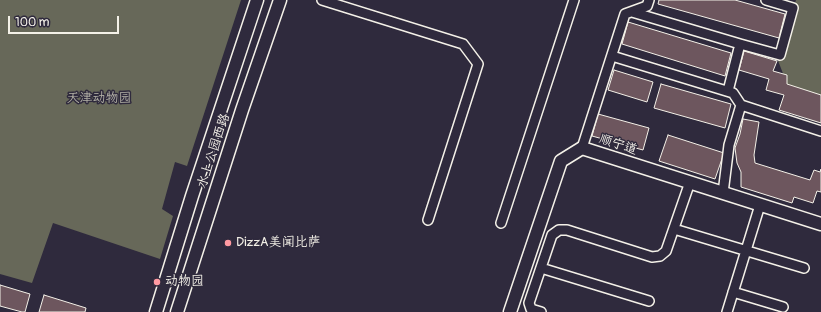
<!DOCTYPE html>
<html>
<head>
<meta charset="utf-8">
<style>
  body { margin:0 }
  #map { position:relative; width:821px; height:312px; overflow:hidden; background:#2f2a3d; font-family:Pangolin,sans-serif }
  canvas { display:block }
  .scale { position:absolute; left:8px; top:16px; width:111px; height:18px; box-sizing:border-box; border:2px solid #f4f1e8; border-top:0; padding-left:5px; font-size:12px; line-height:14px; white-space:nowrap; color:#f4f1e8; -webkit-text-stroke:3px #2f2a3d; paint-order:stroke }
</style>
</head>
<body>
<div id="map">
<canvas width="821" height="312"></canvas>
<div class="scale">100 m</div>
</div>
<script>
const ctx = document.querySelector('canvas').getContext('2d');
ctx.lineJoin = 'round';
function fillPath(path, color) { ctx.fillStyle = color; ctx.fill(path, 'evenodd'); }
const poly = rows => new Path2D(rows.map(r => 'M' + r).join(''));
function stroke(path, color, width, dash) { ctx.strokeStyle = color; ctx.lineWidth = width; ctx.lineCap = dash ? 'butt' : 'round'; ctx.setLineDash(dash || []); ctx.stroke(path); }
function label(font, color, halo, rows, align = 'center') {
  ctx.font = font + ' Pangolin,"LXGW WenKai TC",sans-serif'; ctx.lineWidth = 3; ctx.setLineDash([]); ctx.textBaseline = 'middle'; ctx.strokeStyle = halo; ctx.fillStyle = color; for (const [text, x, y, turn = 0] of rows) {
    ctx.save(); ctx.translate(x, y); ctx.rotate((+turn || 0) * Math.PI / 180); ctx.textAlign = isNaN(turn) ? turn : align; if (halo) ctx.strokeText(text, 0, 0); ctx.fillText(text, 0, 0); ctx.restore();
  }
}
const green = poly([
  [0,0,241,0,187,166,175,162,162,209,173,216,160,259,53,223,32,283,0,274],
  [796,0,821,0,821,98,789,89,777,58]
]);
const building = poly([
  [659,0,735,0,785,14,779,38,658,4,659,0],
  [628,22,731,53,725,76,622,44,628,22],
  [744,51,777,61,773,71,787,75,787,84,821,95,821,123,779,110,784,95,766,90,769,79,739,70,744,51],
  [614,70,653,82,647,102,608,90,614,70],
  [661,84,731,104,725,128,654,108,661,84],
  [598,114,649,128,643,150,592,136,598,114],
  [743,119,759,122,754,155,755,163,810,180,814,170,820,172,821,169,821,192,817,191,813,203,794,197,792,203,741,187,741,172,737,163,735,148,740,134,743,119],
  [668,135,724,153,715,179,659,161,668,135],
  [0,285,30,294,25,312,22,312,0,306,0,285],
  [44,295,86,308,85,312,39,312,44,295]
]);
const street = poly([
  [322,0,463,44,478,64,428,220],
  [632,12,740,44,728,91],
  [740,44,780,55,793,8,766,0],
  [612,56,733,93,741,105],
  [582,148,625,14,647,6,649,0],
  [723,193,729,145,741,105,821,131],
  [501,223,574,0],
  [674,229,804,268],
  [541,268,649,301],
  [733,292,783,307],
  [541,312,531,309,529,303,552,235,559,230,567,230,652,257,660,256,666,251,690,182],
  [727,312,760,205]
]);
const secondary = poly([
  [156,312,192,196,257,0],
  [177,312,242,110,280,0],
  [510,312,561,161,582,148,821,224]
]);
const markers = [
  [228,243,4,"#ff9aa2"],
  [157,282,4,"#ff9aa2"]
];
const parkNames = [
  ["天津动物园",99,99]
];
const streetNames = [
  ["顺宁道",618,145,18],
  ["水上公园西路",214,151,-72]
];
const poiNames = [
  ["DizzA美闻比萨",236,243],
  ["动物园",165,282]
];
fillPath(green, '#676859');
fillPath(building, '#6d565e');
stroke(building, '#f4f1e8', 1);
stroke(street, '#f4f1e8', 12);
stroke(secondary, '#f4f1e8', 15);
stroke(street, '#2f2a3d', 9);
stroke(secondary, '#2f2a3d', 12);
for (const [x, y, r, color] of markers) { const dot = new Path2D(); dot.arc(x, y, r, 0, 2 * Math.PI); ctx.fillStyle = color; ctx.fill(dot); stroke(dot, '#2f2a3d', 1.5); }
label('13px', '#b5b3a8', '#2f2a3d', parkNames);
label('13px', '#f4f1e8', '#2f2a3d', streetNames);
label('13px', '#f4f1e8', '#2f2a3d', poiNames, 'left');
</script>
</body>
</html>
